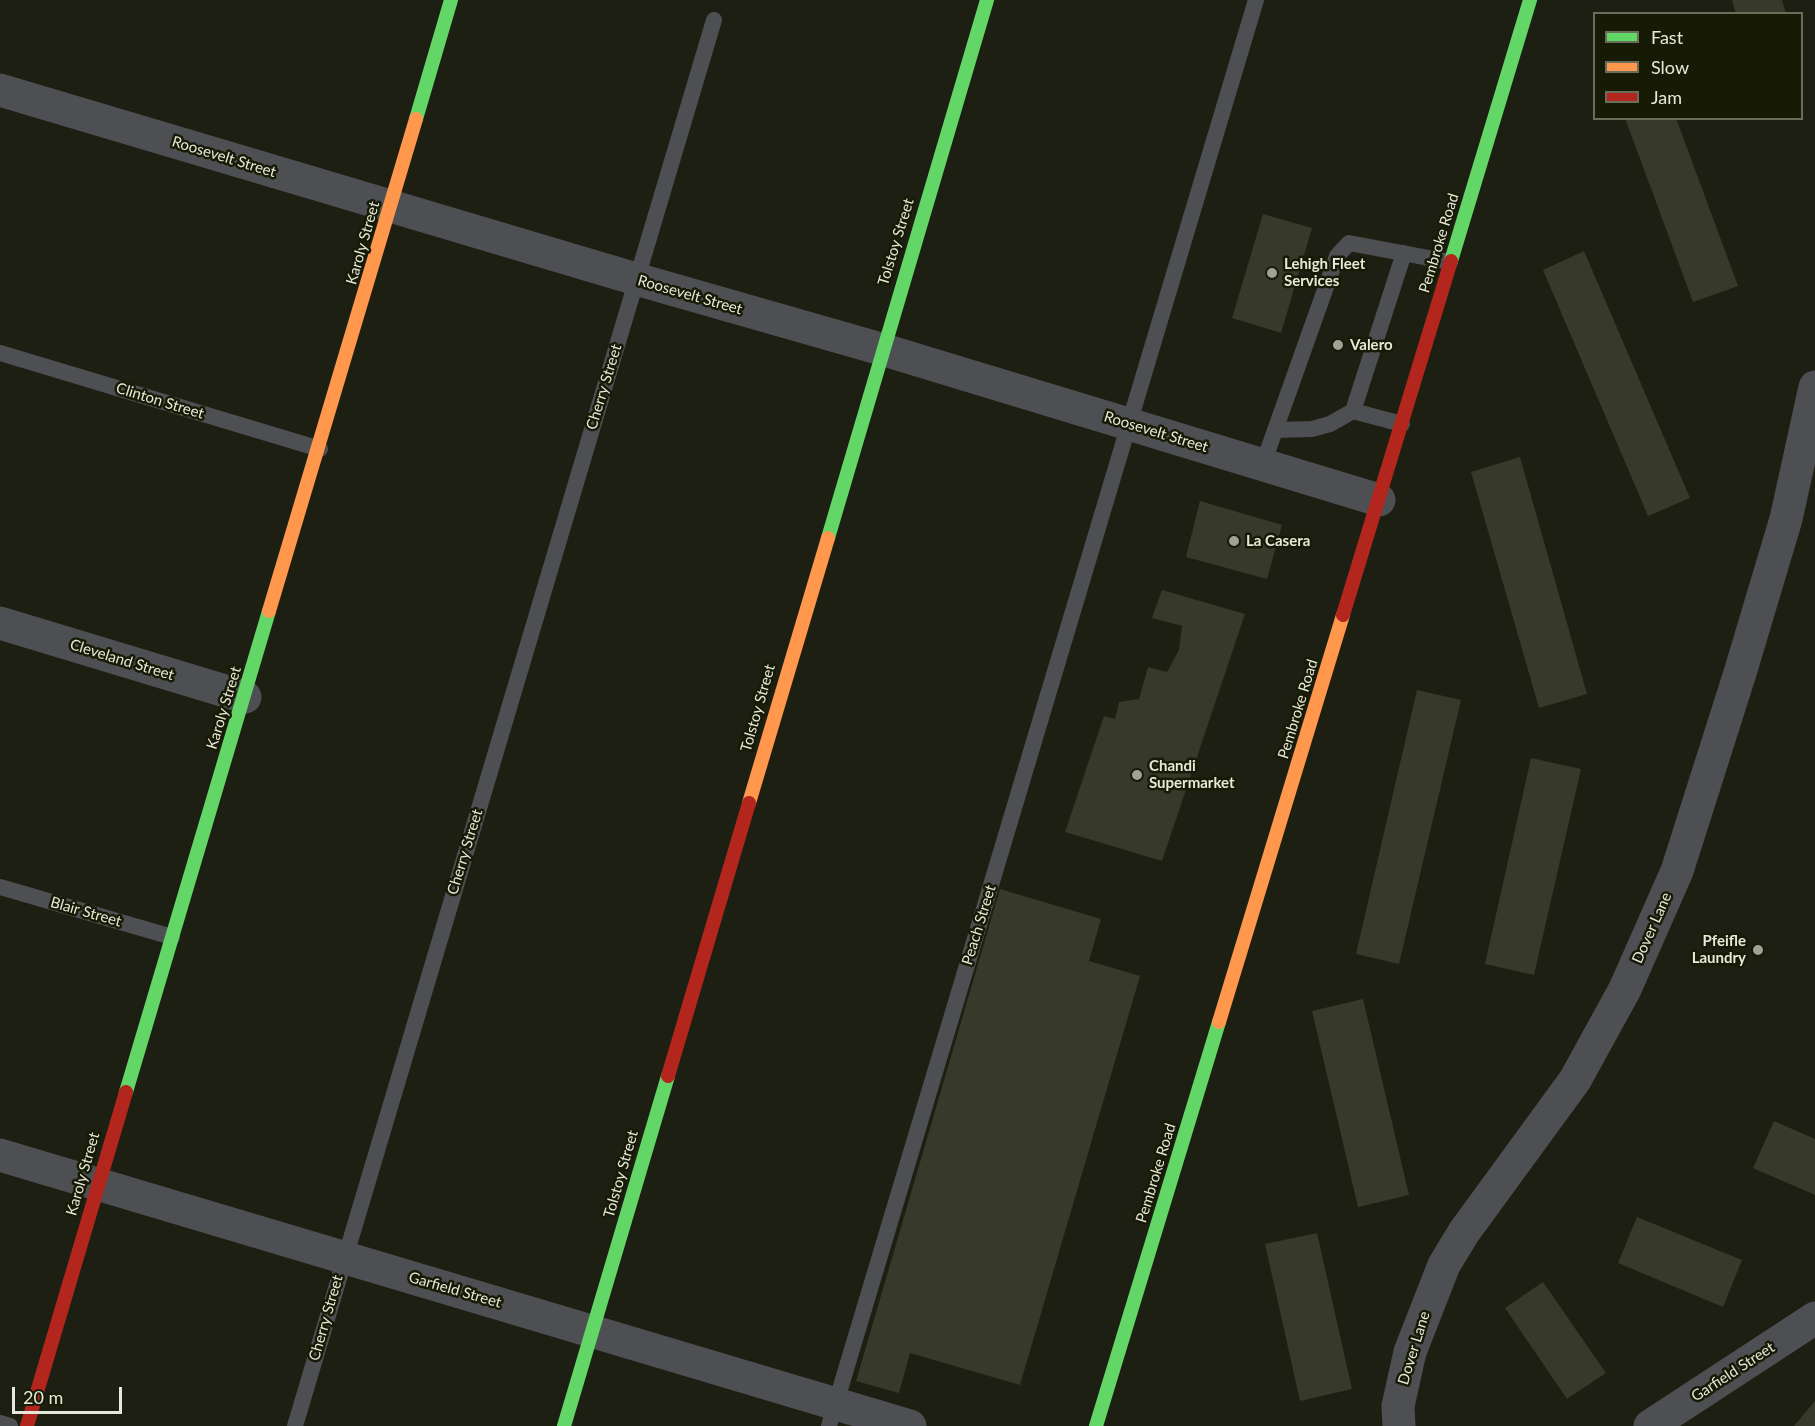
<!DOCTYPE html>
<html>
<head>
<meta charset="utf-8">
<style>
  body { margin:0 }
  #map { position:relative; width:1815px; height:1426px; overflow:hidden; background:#1d1f12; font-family:Lato,sans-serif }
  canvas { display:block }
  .legend { position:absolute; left:1593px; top:12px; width:210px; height:108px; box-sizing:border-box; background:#171b05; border:2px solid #696d5a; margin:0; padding:8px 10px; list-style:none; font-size:18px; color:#e5e8da }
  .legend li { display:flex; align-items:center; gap:12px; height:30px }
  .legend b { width:30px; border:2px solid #696d5a }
  .scale { position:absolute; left:12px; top:1387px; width:110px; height:27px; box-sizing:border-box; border:3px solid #e5e8da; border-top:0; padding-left:8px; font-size:18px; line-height:21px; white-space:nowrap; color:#e5e8da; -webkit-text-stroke:4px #171b05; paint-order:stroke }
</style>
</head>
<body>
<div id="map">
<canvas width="1815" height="1426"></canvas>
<ul class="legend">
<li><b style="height:8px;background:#63d668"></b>Fast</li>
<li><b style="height:8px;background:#ff974d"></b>Slow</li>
<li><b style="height:8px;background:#b3261e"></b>Jam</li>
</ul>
<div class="scale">20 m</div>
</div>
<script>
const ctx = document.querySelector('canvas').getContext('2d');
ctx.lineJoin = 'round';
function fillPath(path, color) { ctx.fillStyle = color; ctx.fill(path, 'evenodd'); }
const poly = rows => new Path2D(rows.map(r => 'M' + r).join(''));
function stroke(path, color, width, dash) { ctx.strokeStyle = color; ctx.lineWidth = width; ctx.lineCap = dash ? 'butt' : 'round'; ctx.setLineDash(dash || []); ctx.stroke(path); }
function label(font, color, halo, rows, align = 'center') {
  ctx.font = font + ' Lato,sans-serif'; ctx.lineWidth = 5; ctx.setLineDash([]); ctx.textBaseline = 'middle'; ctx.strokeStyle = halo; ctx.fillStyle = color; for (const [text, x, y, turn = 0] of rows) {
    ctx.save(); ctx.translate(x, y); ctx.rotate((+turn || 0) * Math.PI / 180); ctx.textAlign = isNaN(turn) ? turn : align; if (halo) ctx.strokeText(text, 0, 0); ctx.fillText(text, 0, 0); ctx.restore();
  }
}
const building = poly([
  [1732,0,1782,0,1786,14,1736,14],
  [1625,118,1676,118,1738,286,1693,302],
  [1263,214,1312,228,1281,333,1232,318],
  [1584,251,1690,498,1648,516,1543,270],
  [1520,457,1587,694,1539,708,1471,472],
  [1200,501,1282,525,1267,579,1186,557],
  [1162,590,1245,614,1162,861,1065,832,1104,716,1115,719,1119,702,1139,699,1148,667,1167,672,1179,650,1182,626,1152,618],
  [1417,690,1461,700,1399,964,1356,954],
  [1531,758,1581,769,1534,975,1485,964],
  [1000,889,1101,919,1089,961,1140,976,1020,1385,910,1353,899,1393,856,1381],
  [1363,999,1409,1195,1358,1207,1312,1011],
  [1774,1121,1815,1139,1815,1195,1753,1168],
  [1637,1217,1742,1260,1723,1307,1618,1263],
  [1317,1233,1352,1389,1300,1401,1265,1244],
  [1543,1282,1606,1373,1567,1399,1505,1308],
  [1815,1401,1815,1426,1794,1426]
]);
const lane = poly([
  [0,353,320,449],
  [1353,411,1402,424],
  [1275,430,1312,429,1330,424,1353,411,1404,253],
  [1263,464,1337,256,1349,243,1450,262],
  [0,887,172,937],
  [0,1423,10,1426],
  [295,1426,714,20],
  [829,1426,1256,0]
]);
const street = poly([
  [0,90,636,279,881,349,1379,500],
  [0,623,245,697],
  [0,1155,910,1426],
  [1399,1426,1398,1406,1410,1352,1444,1265,1464,1232,1575,1080,1625,989,1677,871,1740,673,1786,519,1815,387],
  [1650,1426,1815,1318]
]);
const fast = poly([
  [416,119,451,0],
  [1451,261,1530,0],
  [828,538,987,0],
  [126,1092,269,611],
  [564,1426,668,1076],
  [1096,1426,1219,1022]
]);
const slow = poly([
  [269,611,416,119],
  [749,803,828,538],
  [1219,1022,1343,615]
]);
const jam = poly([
  [1343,615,1451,261],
  [668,1076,749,803],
  [27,1426,126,1092]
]);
const markers = [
  [1272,273,6,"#9fa294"],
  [1338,345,6,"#9fa294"],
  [1234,541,6,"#9fa294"],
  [1137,775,6,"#9fa294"],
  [1758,950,6,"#9fa294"]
];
const streetNames = [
  ["Roosevelt Street",224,157,17],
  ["Tolstoy Street",896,242,-73],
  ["Karoly Street",363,243,-74],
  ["Pembroke Road",1439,243,-73],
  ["Roosevelt Street",690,295,16],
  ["Cherry Street",604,387,-73],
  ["Clinton Street",160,401,17],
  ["Roosevelt Street",1156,432,17],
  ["Cleveland Street",122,660,17],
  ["Karoly Street",224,708,-73],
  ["Tolstoy Street",758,708,-74],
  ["Pembroke Road",1298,709,-73],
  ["Cherry Street",465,852,-73],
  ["Blair Street",86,912,16],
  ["Peach Street",979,925,-73],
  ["Dover Lane",1652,928,-66],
  ["Pembroke Road",1156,1173,-73],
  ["Karoly Street",83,1174,-74],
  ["Tolstoy Street",621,1174,-74],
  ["Garfield Street",455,1290,16],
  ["Cherry Street",326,1318,-74],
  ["Dover Lane",1414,1348,-73],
  ["Garfield Street",1733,1372,-33]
];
const poiNames = [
  ["Lehigh Fleet",1284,264],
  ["Services",1284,281],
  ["Valero",1350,345],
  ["La Casera",1246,541],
  ["Chandi",1149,766],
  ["Supermarket",1149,783],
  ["Pfeifle",1746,941,"right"],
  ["Laundry",1746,958,"right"]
];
fillPath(building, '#37392b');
stroke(lane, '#4e4f53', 16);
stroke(street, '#4e4f53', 33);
stroke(fast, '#63d668', 14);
stroke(slow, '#ff974d', 14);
stroke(jam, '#b3261e', 14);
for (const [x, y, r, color] of markers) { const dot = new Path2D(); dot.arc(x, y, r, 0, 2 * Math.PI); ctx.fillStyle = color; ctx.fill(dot); stroke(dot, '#171b05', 2); }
label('15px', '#e5e8da', '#171b05', streetNames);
label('bold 15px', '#e5e8da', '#171b05', poiNames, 'left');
</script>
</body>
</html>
